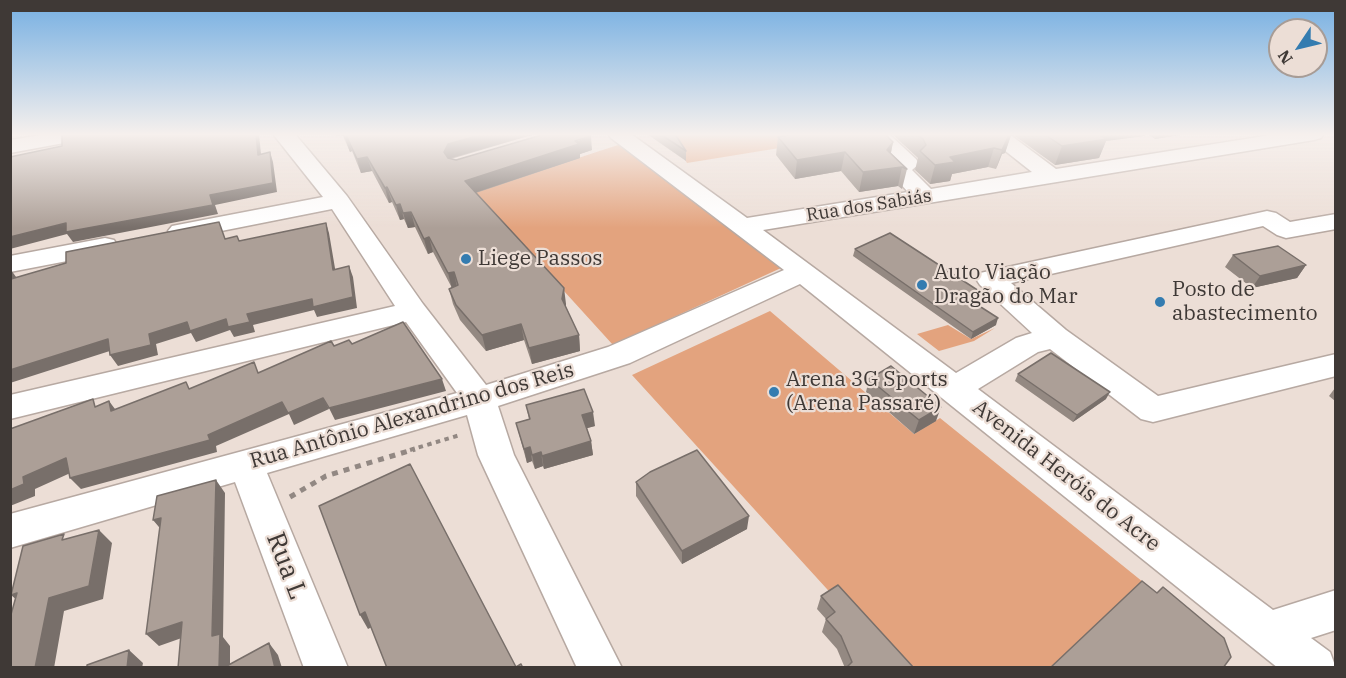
<!DOCTYPE html>
<html>
<head>
<meta charset="utf-8">
<style>
  body { margin:0 }
  #map { position:relative; width:1346px; height:678px; overflow:hidden; background:#ecded6; font-family:"IBM Plex Serif",serif }
  canvas { display:block }
  .frame { position:absolute; inset:0; border:12px solid #3f3936; pointer-events:none }
  .north { position:absolute; left:1268px; top:18px; width:60px; height:60px; box-sizing:border-box; background:#ecded6; border:2px solid #a79c96; border-radius:50%; rotate:235deg; font-size:16px; font-weight:700; line-height:24px; text-align:center; color:#3f3936 }
  .north::after { content:''; display:block; margin:auto; width:21px; height:27px; background:#347cb0; clip-path:polygon(50% 0,100% 100%,50% 72%,0 100%) }
</style>
</head>
<body>
<div id="map">
<canvas width="1346" height="678"></canvas>
<div class="frame"></div>
<div class="north">N</div>
</div>
<script>
const ctx = document.querySelector('canvas').getContext('2d');
ctx.lineJoin = 'round';
function fillPath(path, color) { ctx.fillStyle = color; ctx.fill(path, 'evenodd'); }
const poly = rows => new Path2D(rows.map(r => 'M' + r).join(''));
function stroke(path, color, width, dash) { ctx.strokeStyle = color; ctx.lineWidth = width; ctx.lineCap = dash ? 'butt' : 'round'; ctx.setLineDash(dash || []); ctx.stroke(path); }
function label(font, color, halo, rows, align = 'center') {
  ctx.font = font + ' "IBM Plex Serif",serif'; ctx.lineWidth = 4.5; ctx.setLineDash([]); ctx.textBaseline = 'middle'; ctx.strokeStyle = halo; ctx.fillStyle = color; for (const [text, x, y, turn = 0] of rows) {
    ctx.save(); ctx.translate(x, y); ctx.rotate((+turn || 0) * Math.PI / 180); ctx.textAlign = isNaN(turn) ? turn : align; if (halo) ctx.strokeText(text, 0, 0); ctx.fillText(text, 0, 0); ctx.restore();
  }
}
const green = poly([
  [669,134,787,134,798,145,687,163],
  [621,144,781,268,613,345,474,192],
  [770,311,914,434,940,418,1143,582,1054,667,898,667,632,375],
  [948,325,971,339,995,328,974,341,939,351,917,334]
]);
const pathFar1 = poly([
  [410,450,460,435]
]);
const path = poly([
  [290,497,326,476,415,449]
]);
const minor = poly([
  [48,134,91,134,87,138,80,140,10,153,10,140,48,134],
  [273,134,295,134,347,196,423,304,486,385,608,347,784,270,611,138,608,134,631,134,747,218,908,192,885,167,892,161,867,134,889,134,916,159,919,164,912,170,931,189,1032,172,989,138,986,134,1009,134,1056,169,1277,134,1324,134,1321,138,1314,140,763,230,956,373,1016,338,1032,333,980,285,976,279,980,273,1267,211,1276,213,1290,222,1336,214,1336,229,1286,238,1277,235,1263,226,1011,283,1066,330,1158,396,1336,354,1336,376,1153,422,1141,419,1050,349,1038,352,978,389,1273,610,1336,590,1336,630,1311,638,1330,652,1336,668,1278,668,800,284,630,363,498,406,514,455,622,668,577,668,478,455,467,415,267,473,348,668,304,668,235,482,10,548,10,514,457,393,406,322,10,419,10,395,395,306,332,209,181,239,172,236,168,231,172,226,323,197,273,134],
  [105,238,114,240,118,246,114,252,10,272,10,256,105,238]
]);
const wall = poly([
  [330,134,535,134,451,159,456,160,592,150,580,154,580,158,476,193,566,304,566,307,579,335,580,351,532,364,524,340,486,351,460,320,453,304,449,289,452,288,433,252,428,254,415,227,408,228,404,219,400,220,392,202,389,203,372,171,361,173,352,151,350,152,343,136,331,135],
  [647,134,675,134,686,151,686,161],
  [892,134,1010,134,1011,135,1005,153,1002,154,996,169,988,167,952,174,950,181,930,184,915,170,918,158],
  [1012,134,1145,134,1144,136,1106,141,1099,158,1055,165],
  [1147,134,1186,134,1155,139],
  [778,137,893,142,891,153,907,169,902,189,898,186,859,192,841,171,795,179,776,155],
  [855,249,985,295,982,302,978,305,996,325,971,339,853,256],
  [1233,255,1306,265,1297,278,1252,288,1225,267],
  [1018,374,1106,399,1073,422,1015,381],
  [869,379,936,421,914,434,866,392],
  [1335,388,1335,401,1329,396],
  [526,405,595,426,587,428,591,441,593,455,544,469,543,466,535,469,532,461,527,463,516,423,529,419],
  [636,482,747,529,682,564,636,496],
  [821,596,914,668,845,668,837,649,822,632,826,619,817,609]
]);
const shadedWall = poly([
  [256,134,259,134,262,164,258,155],
  [484,134,535,134,451,158,447,166,444,152,448,144],
  [1085,134,1145,134,1144,136,1106,141,1099,158,1055,165,1062,146],
  [1158,134,1186,134,1155,139],
  [1009,135,1011,135,1005,153,1002,154,996,169,1002,150],
  [591,136,592,150,580,154,580,158,468,195,465,181],
  [347,137,352,151,350,152,345,138],
  [893,142,889,161,887,150],
  [994,148,988,167,952,174,950,181,930,184,935,165,950,157],
  [270,152,273,162,277,192,215,205,218,214,73,242,67,234,10,249,10,237,66,223,210,195],
  [845,152,841,171,795,179,797,160],
  [367,157,372,171,361,173,357,159],
  [902,167,898,186,859,192,863,172],
  [387,187,392,202,389,203,385,188],
  [400,204,404,219,400,220,396,205],
  [411,212,415,227,408,228,403,213],
  [326,223,329,233,337,280,333,270],
  [429,237,433,252,428,254,424,239],
  [1306,265,1297,278,1252,288,1260,276],
  [349,266,353,277,357,308,317,317,314,310,253,325,255,332,234,337,230,330,196,342,191,333,156,344,158,355,118,366,110,355,149,334,187,322,247,314],
  [11,270,19,281,11,279],
  [454,272,457,288,452,289,448,273],
  [564,288,566,304,564,315,562,299],
  [985,295,982,302,971,309,973,302],
  [998,318,996,325,971,339,973,332],
  [521,324,524,340,486,351,482,335],
  [579,335,580,351,532,364,529,348],
  [108,339,116,349,10,383,10,370],
  [442,379,446,391,335,420,329,408],
  [1110,392,1106,399,1073,422,1077,415],
  [323,398,329,409,294,425,289,414,216,446,217,452,81,489,70,478,208,435,282,402],
  [109,401,118,413,111,411],
  [941,407,936,421,914,434,919,420],
  [593,412,595,426,584,429,582,415],
  [591,441,593,455,544,469,542,456],
  [530,447,532,461,527,463,524,449],
  [541,452,543,466,535,469,532,455],
  [66,458,77,470,35,489,35,496,10,506,10,490,23,477],
  [216,480,225,493,223,637,230,646,230,668,219,668,212,636],
  [749,516,747,529,682,564,682,551],
  [161,518,164,533,153,520],
  [99,530,112,543,103,599,64,611,54,668,35,668,49,598],
  [17,593,26,608,11,595],
  [365,612,374,626,368,629,360,615],
  [182,622,193,634,159,646,146,634],
  [269,643,278,655,282,668,275,668],
  [129,650,143,663,142,668,127,668]
]);
const building = poly([
  [70,134,256,134,258,155,270,152,273,183,210,195,213,205,66,232,66,223,10,237,10,157,62,146,62,135,70,134],
  [343,134,484,134,448,144,444,152,448,158,456,160,545,134,588,134,591,136,575,141,579,144,465,181,564,288,562,299,579,335,529,348,521,324,482,335,456,305,449,289,458,285,454,272,448,273,429,237,424,239,411,212,403,213,400,204,396,205,387,187,385,188,367,157,357,159,347,137,345,138,343,134],
  [660,134,675,134,686,151,660,134],
  [794,134,885,134,893,142,887,150,907,169,902,167,863,172,845,152,797,160,778,137,794,134],
  [916,134,1010,134,1011,135,1009,135,1002,150,994,148,950,157,955,162,935,165,920,151,926,145,923,139,916,134],
  [1044,134,1098,134,1107,139,1062,146,1044,134],
  [219,222,225,239,237,236,239,241,326,223,333,270,349,266,353,297,313,307,312,299,247,314,250,322,228,327,226,319,190,331,187,322,149,334,151,345,110,355,108,339,10,370,10,271,11,270,11,279,66,263,66,252,219,222],
  [890,233,985,295,973,302,998,318,973,332,855,249,890,233],
  [1278,246,1306,265,1260,276,1233,255,1278,246],
  [403,322,442,379,329,408,323,398,288,413,282,402,208,435,210,440,70,478,66,458,23,477,24,484,10,490,10,429,93,399,95,407,109,401,111,411,186,382,189,389,254,362,258,373,331,341,334,346,349,340,352,344,403,322],
  [1051,353,1110,392,1077,415,1018,374,1051,353],
  [891,366,941,407,919,420,869,379,891,366],
  [584,389,593,412,582,415,591,441,542,456,541,452,532,455,530,447,524,449,516,423,530,419,526,405,584,389],
  [697,450,749,516,682,551,636,482,650,472,697,450],
  [410,464,516,667,521,664,523,668,387,668,365,612,360,615,319,506,410,464],
  [216,480,212,636,220,634,219,668,178,668,182,622,146,634,161,518,153,520,157,496,216,480],
  [99,530,89,586,49,598,35,668,10,668,10,618,17,593,11,595,23,546,64,534,62,540,99,530],
  [1142,581,1157,593,1163,587,1224,638,1231,657,1223,668,1050,668,1142,581],
  [838,585,914,668,846,668,852,662,841,636,826,619,835,612,821,596,838,585],
  [269,643,275,668,223,668,269,643],
  [129,650,127,668,87,668,87,665,129,650]
]);
const markers = [
  [466,259,6,"#347cb0"],
  [922,285,6,"#347cb0"],
  [1160,302,6,"#347cb0"],
  [774,392,6,"#347cb0"]
];
const farStreetnames = [
  ["Rua dos Sabiás",869,206,-9]
];
const poiNames = [
  ["Liege Passos",478,259],
  ["Auto Viação",934,273],
  ["Dragão do Mar",934,297],
  ["Posto de",1172,290],
  ["abastecimento",1172,314],
  ["Arena 3G Sports",786,380],
  ["(Arena Passaré)",786,404]
];
const streetNames = [
  ["Rua Antônio Alexandrino dos Reis",412,416,-16],
  ["Avenida Heróis do Acre",1066,476,38]
];
const nearStreetnames = [
  ["Rua L",286,566,69]
];
fillPath(green, '#e3a37e');
stroke(minor, '#b7a9a2', 3);
stroke(pathFar1, '#928883', 4, [4.5, 4.5]);
stroke(path, '#928883', 5, [6, 6]);
fillPath(minor, '#fff');
fillPath(wall, '#948982');
fillPath(shadedWall, '#786f6a');
fillPath(building, '#ac9f97');
stroke(building, '#786f6a', 1.5);
const sky = ctx.createLinearGradient(0, 0, 0, 228);
sky.addColorStop(0, '#75afe2');
sky.addColorStop(0.59, '#f6f0ed');
sky.addColorStop(1, '#f6f0ed00');
ctx.fillStyle = sky;
ctx.fillRect(0, 0, 1346, 228);
for (const [x, y, r, color] of markers) { const dot = new Path2D(); dot.arc(x, y, r, 0, 2 * Math.PI); ctx.fillStyle = color; ctx.fill(dot); stroke(dot, '#ecded6', 2); }
label('18px', '#3f3936', '#ecded6', farStreetnames);
label('21px', '#3f3936', '#ecded6', poiNames, 'left');
label('21px', '#3f3936', '#ecded6', streetNames);
label('26px', '#3f3936', '#ecded6', nearStreetnames);
</script>
</body>
</html>
